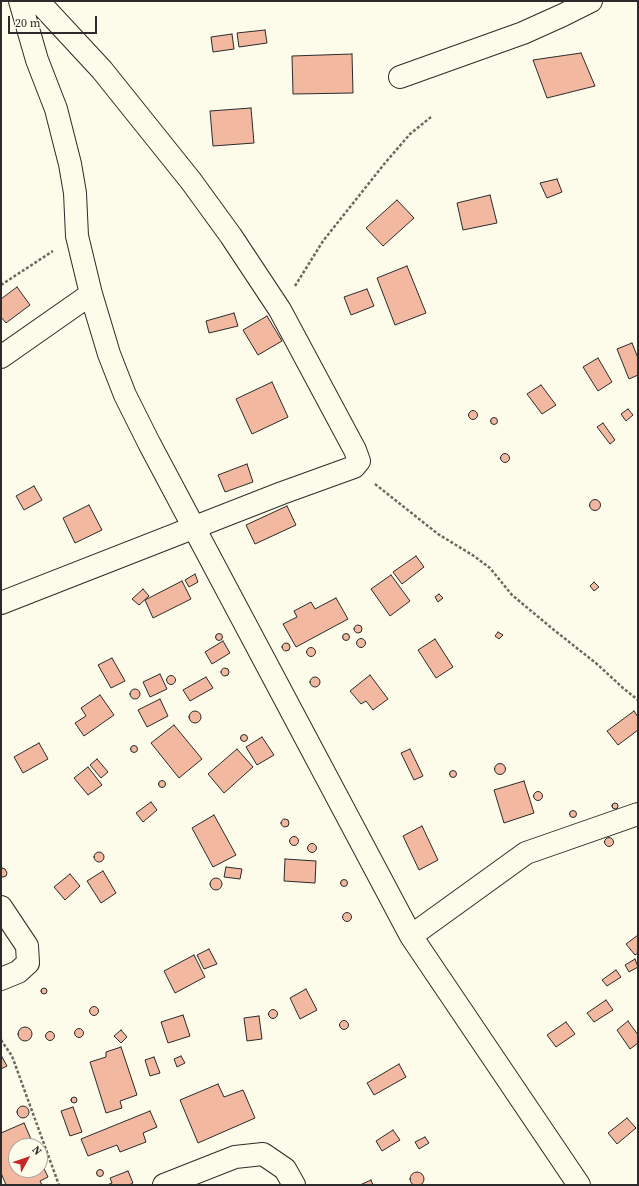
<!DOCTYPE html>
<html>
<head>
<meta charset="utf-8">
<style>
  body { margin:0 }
  #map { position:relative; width:639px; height:1186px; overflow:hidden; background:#fdfbea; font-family:"Source Serif 4",serif }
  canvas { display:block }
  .frame { position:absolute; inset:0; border:2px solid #2b2b2b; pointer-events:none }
  .north { position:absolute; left:8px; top:1138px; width:40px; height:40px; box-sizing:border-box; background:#fdfbea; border:1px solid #a9a89e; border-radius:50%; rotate:50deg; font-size:11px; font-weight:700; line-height:16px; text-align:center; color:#2b2b2b }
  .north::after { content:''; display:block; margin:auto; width:14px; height:18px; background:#c62828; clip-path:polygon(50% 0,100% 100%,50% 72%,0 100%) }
  .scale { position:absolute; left:8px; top:16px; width:89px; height:18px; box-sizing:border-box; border:2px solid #2b2b2b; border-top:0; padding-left:5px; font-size:12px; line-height:14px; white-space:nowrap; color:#2b2b2b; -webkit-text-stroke:3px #fdfbea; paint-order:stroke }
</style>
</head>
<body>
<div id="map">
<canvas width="639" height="1186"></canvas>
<div class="frame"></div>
<div class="north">N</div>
<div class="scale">20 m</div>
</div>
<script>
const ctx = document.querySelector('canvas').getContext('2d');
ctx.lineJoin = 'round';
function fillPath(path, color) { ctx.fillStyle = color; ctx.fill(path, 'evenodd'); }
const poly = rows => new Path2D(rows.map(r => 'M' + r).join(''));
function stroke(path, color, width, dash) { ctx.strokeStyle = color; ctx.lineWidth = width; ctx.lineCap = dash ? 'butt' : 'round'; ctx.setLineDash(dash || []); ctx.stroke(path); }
const building = poly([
  [265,30,267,43,239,47,237,33,265,30],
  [232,34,234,49,213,52,211,37,232,34],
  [581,53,595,86,547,98,533,60,581,53],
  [352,54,353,93,293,94,292,56,352,54],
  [251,108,254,143,213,146,210,111,251,108],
  [557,179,562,192,547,198,540,183,557,179],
  [490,195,497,223,463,230,457,203,490,195],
  [397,200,414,218,383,246,366,228,397,200],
  [407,266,426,313,395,325,377,278,407,266],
  [17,287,30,305,6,323,1,317,1,299,17,287],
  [367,289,374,306,351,315,344,297,367,289],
  [234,313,238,326,209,333,206,321,234,313],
  [267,316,282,341,258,355,243,330,267,316],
  [632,343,638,358,638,375,629,379,617,349,632,343],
  [598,358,612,382,598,391,583,367,598,358],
  [272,382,288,417,252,434,236,399,272,382],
  [541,385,556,405,542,414,527,394,541,385],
  [628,409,633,415,626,421,621,414,628,409],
  '468.5 415a4.5 4.5 0 1 1 9 0a4.5 4.5 0 1 1-9 0Z',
  '490.5 421a3.5 3.5 0 1 1 7 0a3.5 3.5 0 1 1-7 0Z',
  [603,423,615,440,610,444,597,427,603,423],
  '500.5 458a4.5 4.5 0 1 1 9 0a4.5 4.5 0 1 1-9 0Z',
  [247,464,253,482,225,492,218,475,247,464],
  [34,486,42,500,24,510,16,496,34,486],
  '589.5 505a5.5 5.5 0 1 1 11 0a5.5 5.5 0 1 1-11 0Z',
  [89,505,102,530,75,543,63,518,89,505],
  [287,506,296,525,255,544,246,525,287,506],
  [416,556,424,567,402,584,393,572,416,556],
  [195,574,198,582,189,587,185,580,195,574],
  [391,575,410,601,390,616,371,589,391,575],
  [182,581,191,599,153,618,145,600,182,581],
  [594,582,599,587,594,591,590,586,594,582],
  [143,589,149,596,139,605,132,599,143,589],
  [439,594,443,598,438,602,435,597,439,594],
  [336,598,348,619,296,647,283,624,297,617,294,611,311,602,315,609,336,598],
  '354 629a4 4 0 1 1 8 0a4 4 0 1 1-8 0Z',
  [498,632,503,635,499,639,495,636,498,632],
  '215.5 637a3.5 3.5 0 1 1 7 0a3.5 3.5 0 1 1-7 0Z',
  '342.5 637a3.5 3.5 0 1 1 7 0a3.5 3.5 0 1 1-7 0Z',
  '356.5 643a4.5 4.5 0 1 1 9 0a4.5 4.5 0 1 1-9 0Z',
  [435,639,453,667,436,678,418,650,435,639],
  [223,641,230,653,212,664,205,652,223,641],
  '282 647a4 4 0 1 1 8 0a4 4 0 1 1-8 0Z',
  '306.5 652a4.5 4.5 0 1 1 9 0a4.5 4.5 0 1 1-9 0Z',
  [112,658,125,681,111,688,98,665,112,658],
  '221 672a4 4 0 1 1 8 0a4 4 0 1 1-8 0Z',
  [160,674,167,689,150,697,143,682,160,674],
  [370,675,388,699,373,710,366,701,361,704,350,691,370,675],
  '166.5 680a4.5 4.5 0 1 1 9 0a4.5 4.5 0 1 1-9 0Z',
  [206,677,213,688,190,701,183,690,206,677],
  '310 682a5 5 0 1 1 10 0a5 5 0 1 1-10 0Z',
  '130 694a5 5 0 1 1 10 0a5 5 0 1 1-10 0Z',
  [100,695,114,715,84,736,75,723,86,716,81,708,100,695],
  [160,699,168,716,147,727,138,710,160,699],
  '189 717a6 6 0 1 1 12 0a6 6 0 1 1-12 0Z',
  [634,711,638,717,638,730,618,745,607,731,634,711],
  [174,725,202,759,179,778,151,743,174,725],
  '240.5 738a3.5 3.5 0 1 1 7 0a3.5 3.5 0 1 1-7 0Z',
  [262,737,274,755,257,765,246,747,262,737],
  [39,743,48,759,23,773,14,757,39,743],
  '130.5 749a3.5 3.5 0 1 1 7 0a3.5 3.5 0 1 1-7 0Z',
  [237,749,253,767,224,793,208,774,237,749],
  [410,749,423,776,414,780,401,753,410,749],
  [97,759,108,772,101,778,90,765,97,759],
  '494.5 769a5.5 5.5 0 1 1 11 0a5.5 5.5 0 1 1-11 0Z',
  [88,767,102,785,88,795,74,778,88,767],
  '449.5 774a3.5 3.5 0 1 1 7 0a3.5 3.5 0 1 1-7 0Z',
  '158.5 784a3.5 3.5 0 1 1 7 0a3.5 3.5 0 1 1-7 0Z',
  [524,781,534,813,504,823,494,790,524,781],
  '533.5 796a4.5 4.5 0 1 1 9 0a4.5 4.5 0 1 1-9 0Z',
  [151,802,157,810,143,822,136,813,151,802],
  '612 806a3 3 0 1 1 6 0a3 3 0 1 1-6 0Z',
  '569.5 814a3.5 3.5 0 1 1 7 0a3.5 3.5 0 1 1-7 0Z',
  [214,815,236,855,213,867,192,828,214,815],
  '281 823a4 4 0 1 1 8 0a4 4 0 1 1-8 0Z',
  [422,826,438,860,419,870,403,836,422,826],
  '289.5 841a4.5 4.5 0 1 1 9 0a4.5 4.5 0 1 1-9 0Z',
  '604.5 842a4.5 4.5 0 1 1 9 0a4.5 4.5 0 1 1-9 0Z',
  '307.5 848a4.5 4.5 0 1 1 9 0a4.5 4.5 0 1 1-9 0Z',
  '94 857a5 5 0 1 1 10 0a5 5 0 1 1-10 0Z',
  [285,859,316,861,315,883,284,881,285,859],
  [226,867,242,869,240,879,224,877,226,867],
  [2,868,5,869,7,873,6,876,3,877,1,877,1,869,2,868],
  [103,871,116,893,101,903,87,881,103,871],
  [70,874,80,886,65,900,54,887,70,874],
  '210 884a6 6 0 1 1 12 0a6 6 0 1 1-12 0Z',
  '340.5 883a3.5 3.5 0 1 1 7 0a3.5 3.5 0 1 1-7 0Z',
  '342.5 917a4.5 4.5 0 1 1 9 0a4.5 4.5 0 1 1-9 0Z',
  [638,935,638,953,635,955,626,944,638,935],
  [209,949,217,964,204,969,197,955,209,949],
  [194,955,205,977,175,993,164,971,194,955],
  [635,959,638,967,629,972,625,965,635,959],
  [616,970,621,977,607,986,602,980,616,970],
  '41 991a3 3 0 1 1 6 0a3 3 0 1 1-6 0Z',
  [306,989,317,1010,300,1019,290,998,306,989],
  [606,1000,613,1010,594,1022,587,1013,606,1000],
  '89.5 1011a4.5 4.5 0 1 1 9 0a4.5 4.5 0 1 1-9 0Z',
  '268.5 1014a4.5 4.5 0 1 1 9 0a4.5 4.5 0 1 1-9 0Z',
  [183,1015,190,1036,168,1043,161,1022,183,1015],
  [259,1016,262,1039,247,1041,244,1018,259,1016],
  '339.5 1025a4.5 4.5 0 1 1 9 0a4.5 4.5 0 1 1-9 0Z',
  [628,1021,638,1035,638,1043,630,1049,617,1030,628,1021],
  [566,1022,575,1034,556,1047,547,1035,566,1022],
  '18 1034a7 7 0 1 1 14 0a7 7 0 1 1-14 0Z',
  '74.5 1033a4.5 4.5 0 1 1 9 0a4.5 4.5 0 1 1-9 0Z',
  [121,1030,127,1037,121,1043,114,1036,121,1030],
  '45.5 1036a4.5 4.5 0 1 1 9 0a4.5 4.5 0 1 1-9 0Z',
  [121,1047,137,1095,120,1101,122,1108,106,1113,90,1062,106,1057,106,1052,121,1047],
  [1,1055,7,1066,1,1069,1,1055],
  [181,1056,185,1063,177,1067,174,1059,181,1056],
  [154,1057,160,1073,150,1076,145,1060,154,1057],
  [399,1064,406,1077,374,1095,367,1083,399,1064],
  [218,1084,224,1097,243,1090,255,1118,198,1143,180,1100,218,1084],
  '71 1100a3 3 0 1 1 6 0a3 3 0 1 1-6 0Z',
  '17 1112a6 6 0 1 1 12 0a6 6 0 1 1-12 0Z',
  [73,1107,82,1132,70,1136,61,1111,73,1107],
  [150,1111,157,1127,143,1133,146,1142,120,1152,117,1145,88,1156,81,1139,150,1111],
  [627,1118,636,1128,617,1144,608,1133,627,1118],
  [24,1123,34,1146,16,1146,16,1170,40,1170,40,1160,48,1177,40,1181,42,1185,6,1185,1,1173,1,1133,24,1123],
  [393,1130,400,1140,382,1151,376,1141,393,1130],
  [425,1137,429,1143,419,1149,415,1142,425,1137],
  '96.5 1173a3.5 3.5 0 1 1 7 0a3.5 3.5 0 1 1-7 0Z',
  [128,1171,133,1183,129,1185,107,1185,112,1183,110,1178,128,1171],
  '410 1179a7 7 0 1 1 14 0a7 7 0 1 1-14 0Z',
  [371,1180,373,1185,360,1185,371,1180]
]);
const path = poly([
  [1,285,53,251],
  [295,286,323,241,385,163,410,134,431,117],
  [375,484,438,534,474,556,490,568,512,595,554,630,597,664,623,688,638,700],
  [1,1040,12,1056,59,1185]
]);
const minor = poly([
  [20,1,37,60,56,109,70,164,75,193,77,236,91,294,109,354,125,395,149,443,411,936,579,1185],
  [400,77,523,33,563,15,591,1],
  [1,357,91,294],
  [1,603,282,493,354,467,359,461,355,450,280,310,231,236,191,181,102,70,38,1],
  [1,907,27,946,28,963,18,972,1,979],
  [411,936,526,853,638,814],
  [164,1185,235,1157,263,1154,285,1169,294,1185]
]);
fillPath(building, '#f2b8a0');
stroke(building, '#2b2b2b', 1);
stroke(minor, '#2b2b2b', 24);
stroke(path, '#6a6964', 2.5, [3, 2]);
stroke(minor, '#fdfbea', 22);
</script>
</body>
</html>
